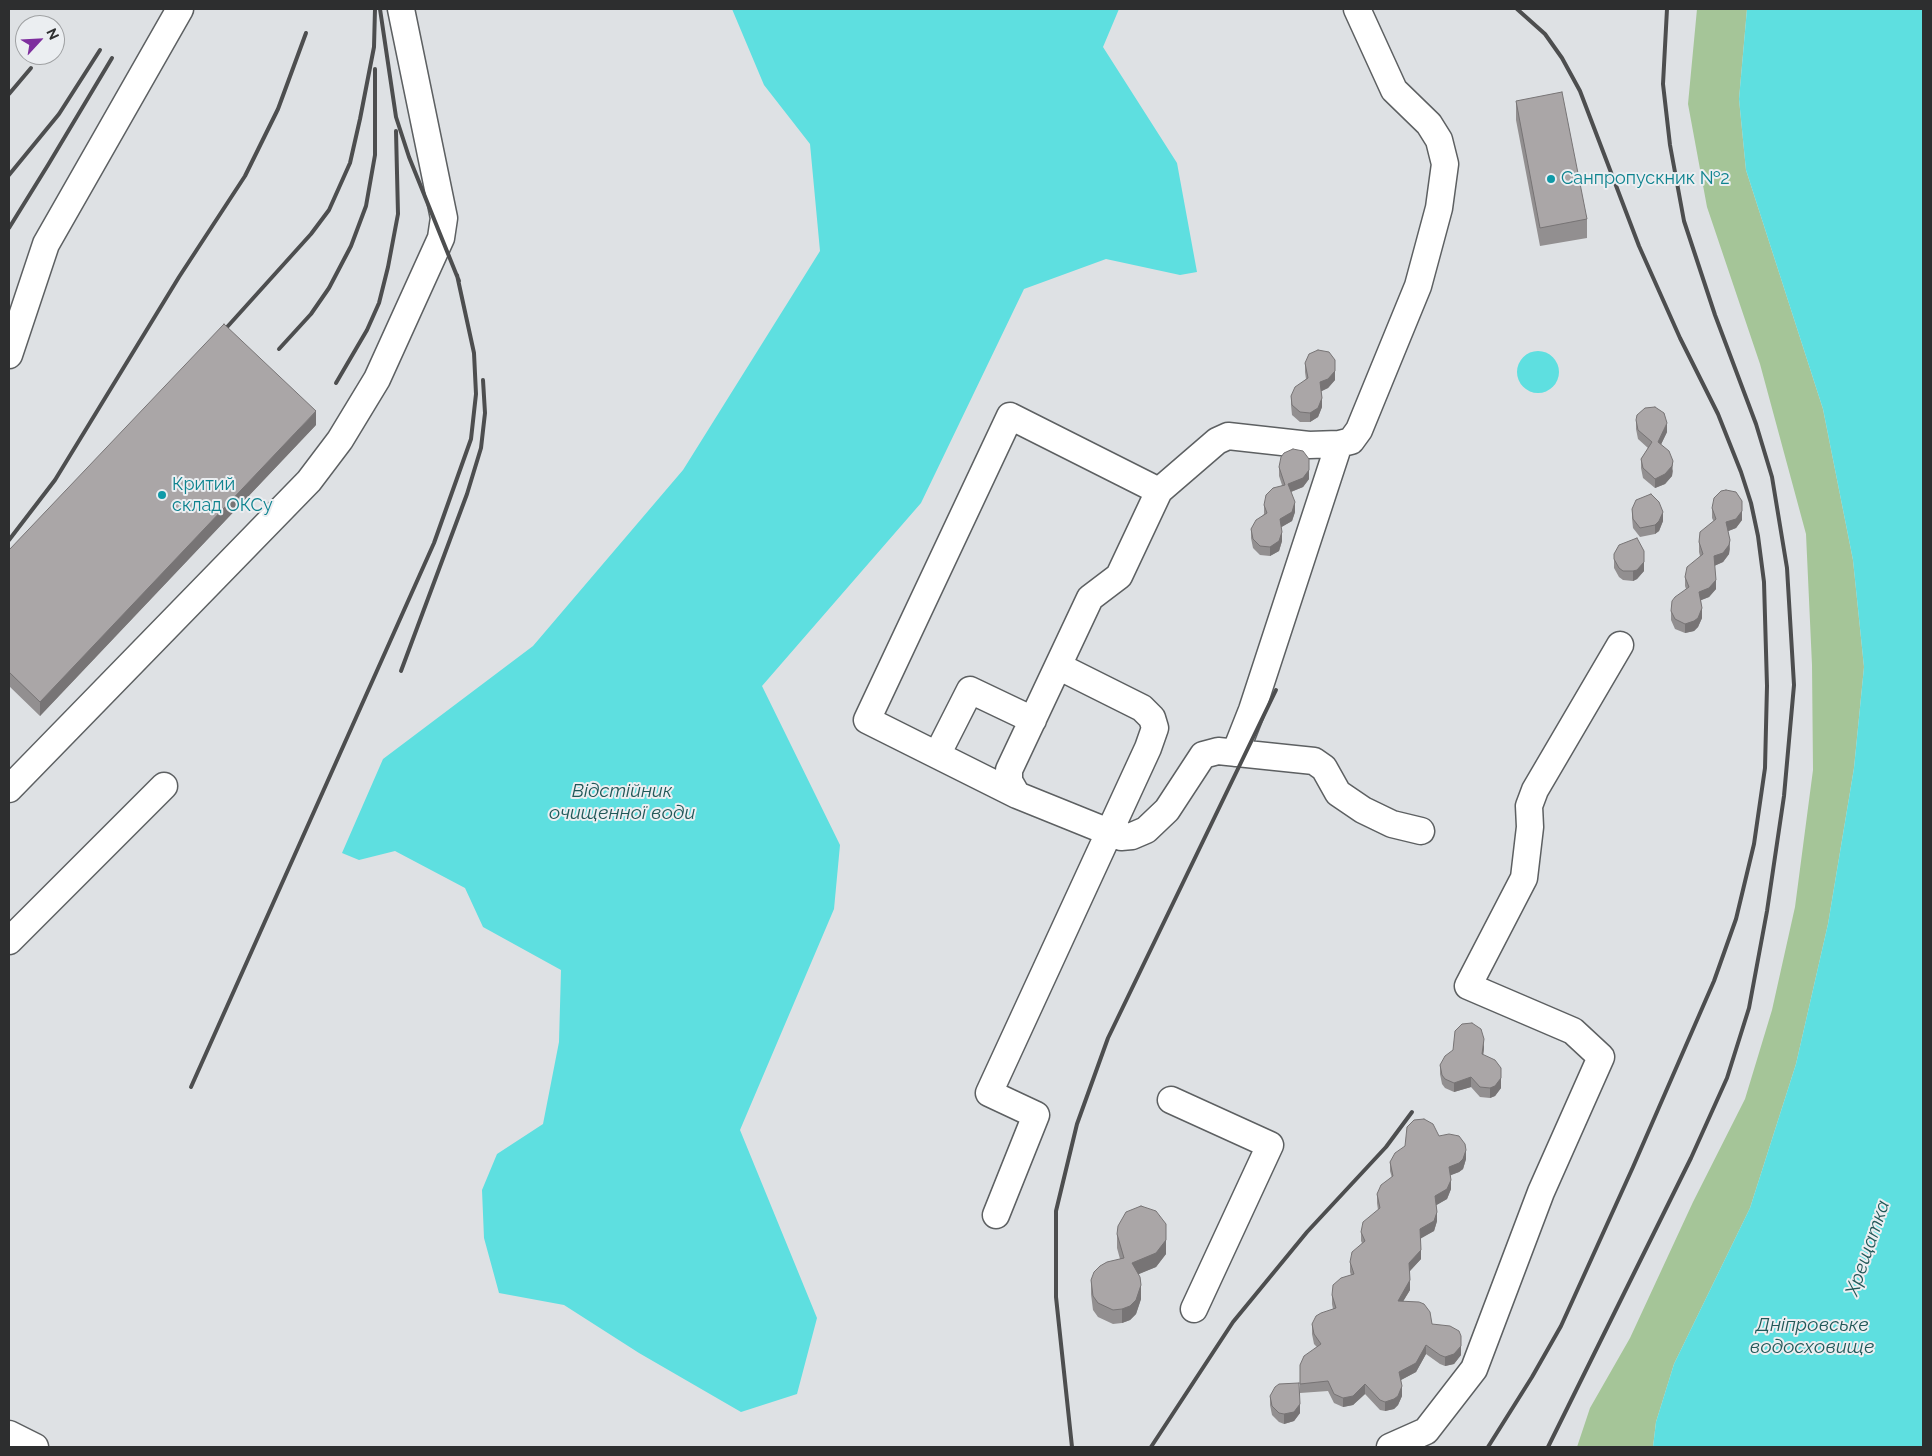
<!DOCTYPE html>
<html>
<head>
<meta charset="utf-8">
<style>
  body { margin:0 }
  #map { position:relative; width:1932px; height:1456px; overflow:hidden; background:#dee1e4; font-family:Raleway,sans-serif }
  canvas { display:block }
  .frame { position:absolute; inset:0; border:10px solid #2d2e2f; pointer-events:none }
  .north { position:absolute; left:15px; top:15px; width:50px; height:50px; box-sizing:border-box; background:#ebeef1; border:1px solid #9fa1a3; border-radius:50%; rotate:65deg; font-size:14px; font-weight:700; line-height:20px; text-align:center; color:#2d2e2f }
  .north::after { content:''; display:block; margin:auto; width:18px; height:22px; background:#7e2e9e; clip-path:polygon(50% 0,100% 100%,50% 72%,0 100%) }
</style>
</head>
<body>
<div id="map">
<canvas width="1932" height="1456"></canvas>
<div class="frame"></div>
<div class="north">N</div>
</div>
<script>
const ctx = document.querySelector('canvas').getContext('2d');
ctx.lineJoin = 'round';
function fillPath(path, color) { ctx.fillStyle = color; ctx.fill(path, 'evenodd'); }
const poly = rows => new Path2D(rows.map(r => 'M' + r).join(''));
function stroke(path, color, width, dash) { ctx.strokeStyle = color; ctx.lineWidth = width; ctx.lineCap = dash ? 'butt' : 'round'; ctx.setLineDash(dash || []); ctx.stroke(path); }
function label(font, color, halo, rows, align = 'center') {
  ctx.font = font + ' Raleway,sans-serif'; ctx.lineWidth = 4; ctx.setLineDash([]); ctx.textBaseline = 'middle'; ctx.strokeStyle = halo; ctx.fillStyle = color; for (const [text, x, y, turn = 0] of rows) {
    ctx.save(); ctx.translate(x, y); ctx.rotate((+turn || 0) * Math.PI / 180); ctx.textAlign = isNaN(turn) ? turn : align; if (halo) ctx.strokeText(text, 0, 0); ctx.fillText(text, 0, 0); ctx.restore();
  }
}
const green = poly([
  [1697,9,1747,9,1739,99,1746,170,1823,409,1853,560,1864,667,1854,768,1828,924,1796,1064,1750,1208,1674,1364,1656,1422,1653,1447,1577,1447,1590,1408,1630,1338,1693,1202,1745,1099,1772,1010,1795,907,1813,770,1812,665,1806,534,1760,364,1707,207,1688,104]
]);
const water = poly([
  [732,9,1119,9,1103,47,1177,163,1197,272,1180,275,1106,259,1024,289,921,503,762,686,840,845,834,909,740,1130,817,1318,797,1394,741,1412,639,1353,564,1305,499,1293,484,1238,482,1190,497,1154,543,1124,559,1042,561,970,483,927,465,888,395,851,359,860,342,853,383,759,533,646,683,470,820,251,810,144,764,85],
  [1747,9,1923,9,1923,1447,1653,1447,1656,1422,1674,1364,1750,1208,1796,1064,1828,924,1854,768,1864,667,1853,560,1823,409,1746,170,1739,99],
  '1517 372a21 21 0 1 1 42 0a21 21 0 1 1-42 0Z'
]);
const minor = poly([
  [1357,9,1394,90,1429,124,1439,140,1445,164,1439,208,1418,286,1359,430,1351,441,1339,444,1309,445,1228,436,1217,441,1159,491,1119,576,1090,598,1009,770,1009,781,1017,795,1121,837,1132,836,1146,830,1167,810,1203,755,1218,751,1314,761,1324,768,1338,793,1363,810,1392,824,1421,831],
  [9,355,46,244,180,9],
  [1235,753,1252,710,1339,444],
  [937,755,970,690,1033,720],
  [9,789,309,481,340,440,377,379,441,238,444,218,401,9],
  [1017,795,867,720,1010,416,1159,491],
  [9,941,164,786],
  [1171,1100,1270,1145,1194,1309],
  [996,1215,1036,1115,989,1093,1148,748,1155,728,1152,718,1142,708,1058,666],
  [9,1434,35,1447],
  [1390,1447,1426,1431,1474,1369,1541,1192,1601,1057,1573,1031,1468,986,1524,878,1530,827,1529,806,1535,790,1620,645]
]);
const rail = poly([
  [380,9,396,117,409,157,459,281],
  [9,94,31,68],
  [9,175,59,114,100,50],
  [9,228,48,165,112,58],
  [219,336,311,234,329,210,350,163,360,119,374,47,375,9],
  [279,349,311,314,329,288,351,246,366,206,375,155,375,69],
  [336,383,367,330,379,303,388,267,398,214,396,131],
  [9,540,55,480,179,277,245,176,278,109,306,33],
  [401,671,467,494,481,448,485,413,483,380],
  [191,1087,434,543,471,439,476,394,474,353,457,275],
  [1072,1447,1056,1297,1056,1211,1077,1124,1108,1038,1276,690],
  [1151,1447,1233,1322,1307,1232,1386,1147,1412,1112],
  [1488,1447,1532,1377,1561,1326,1633,1167,1714,981,1736,919,1754,844,1765,768,1767,686,1764,582,1758,536,1751,503,1741,472,1718,414,1680,338,1639,246,1580,91,1562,58,1545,34,1517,9],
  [1548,1447,1691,1158,1727,1078,1749,1008,1767,911,1784,796,1794,685,1787,568,1772,477,1756,424,1715,315,1684,221,1670,145,1663,84,1667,9]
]);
const wall = poly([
  [1516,101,1587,219,1587,238,1540,246,1516,120],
  [1335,360,1335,380,1328,388,1321,391,1322,407,1318,417,1310,422,1300,422,1292,415,1291,405,1291,396,1306,379,1305,372,1305,363],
  [1636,420,1667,432,1661,444,1673,471,1672,476,1665,484,1655,488,1643,478,1641,468,1641,459,1648,448,1638,439,1636,429],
  [316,425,40,716,9,686,9,550],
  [1309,459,1309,479,1303,487,1291,492,1295,512,1292,521,1281,527,1282,541,1279,551,1270,556,1260,555,1253,548,1251,538,1251,529,1264,514,1264,505,1282,485,1279,476,1279,467],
  [1742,501,1742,520,1736,528,1728,531,1730,549,1729,554,1723,562,1714,566,1716,589,1709,597,1701,600,1702,618,1698,627,1694,631,1685,633,1675,629,1671,620,1671,611,1686,589,1685,586,1685,577,1700,556,1699,552,1699,542,1714,522,1712,518,1712,508],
  [1632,509,1663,521,1659,531,1655,534,1640,537,1633,528,1632,518],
  [1644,551,1644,571,1637,579,1633,581,1623,580,1619,577,1614,568,1614,554],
  [1484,1048,1483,1055,1501,1068,1501,1088,1495,1096,1490,1098,1480,1097,1471,1087,1454,1092,1445,1088,1442,1084,1440,1074,1440,1065],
  [1439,1136,1466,1159,1463,1169,1459,1172,1450,1175,1451,1189,1447,1199,1436,1205,1437,1221,1434,1231,1420,1238,1421,1259,1409,1272,1410,1290,1403,1301,1432,1324,1461,1355,1454,1364,1445,1366,1440,1364,1426,1354,1416,1372,1401,1380,1402,1396,1398,1405,1394,1409,1385,1411,1380,1410,1365,1394,1353,1405,1343,1407,1334,1403,1328,1391,1300,1393,1300,1365,1317,1347,1314,1344,1312,1334,1312,1324,1333,1309,1332,1304,1332,1295,1351,1275,1350,1272,1350,1262,1362,1243,1361,1241,1361,1232,1378,1210,1377,1203,1377,1194,1392,1178,1390,1171,1390,1162],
  [1166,1224,1166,1254,1156,1267,1138,1274,1141,1299,1136,1314,1130,1320,1122,1323,1113,1324,1098,1317,1093,1310,1091,1294,1091,1280,1120,1259,1117,1248,1117,1234],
  [1270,1396,1300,1413,1294,1421,1284,1424,1279,1422,1272,1415,1270,1405]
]);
const shadedWall = poly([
  [1335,371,1335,380,1328,388,1320,392,1320,382],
  [1322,398,1322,407,1318,417,1310,422,1310,413],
  [316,411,316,425,40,716,40,702],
  [1667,423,1667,432,1658,451,1658,442],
  [1673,461,1672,476,1665,484,1655,488,1655,479],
  [1309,470,1309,479,1303,487,1288,493,1288,484],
  [1295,502,1295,512,1292,521,1280,528,1280,519],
  [1742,511,1742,520,1736,528,1726,532,1726,522],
  [1663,512,1663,521,1659,531,1655,534,1655,525],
  [1282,532,1282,541,1279,551,1270,556,1270,547],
  [1730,540,1729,554,1723,562,1714,566,1714,556],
  [1644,562,1644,571,1637,579,1633,581,1633,571],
  [1716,580,1716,589,1709,597,1699,601,1699,592],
  [1702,608,1702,618,1698,627,1694,631,1685,633,1685,624],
  [1484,1039,1484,1048,1482,1064,1482,1054],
  [1471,1077,1471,1087,1454,1092,1454,1083],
  [1501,1078,1501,1088,1495,1096,1490,1098,1490,1088],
  [1466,1150,1466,1159,1463,1169,1459,1172,1449,1176,1449,1167],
  [1451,1180,1451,1189,1447,1199,1435,1206,1435,1196],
  [1437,1212,1437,1221,1434,1231,1420,1239,1420,1229],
  [1166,1240,1166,1254,1156,1267,1132,1277,1132,1263],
  [1421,1250,1421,1259,1409,1272,1409,1263],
  [1410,1280,1410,1290,1398,1310,1398,1301],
  [1141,1285,1141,1299,1136,1314,1130,1320,1122,1323,1122,1309],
  [1461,1336,1461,1355,1454,1364,1445,1366,1445,1357],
  [1426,1345,1426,1354,1416,1372,1399,1381,1399,1372],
  [1365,1384,1365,1394,1353,1405,1343,1407,1343,1398],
  [1402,1386,1402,1396,1398,1405,1394,1409,1385,1411,1385,1402],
  [1300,1404,1300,1413,1294,1421,1284,1424,1284,1414]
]);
const building = poly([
  [1562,92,1587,219,1540,228,1516,101,1562,92],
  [224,324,316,411,40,702,9,672,9,550,224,324],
  [1318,350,1329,352,1335,360,1335,371,1328,379,1320,382,1322,398,1318,408,1310,413,1300,412,1292,405,1291,396,1295,387,1308,378,1305,363,1309,354,1318,350],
  [1655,407,1664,413,1667,423,1658,442,1669,451,1673,461,1672,466,1665,474,1655,479,1643,468,1641,459,1652,442,1638,430,1636,420,1637,415,1645,408,1655,407],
  [1293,449,1303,451,1309,459,1309,470,1303,478,1288,484,1295,502,1292,512,1280,519,1282,532,1279,541,1270,547,1260,546,1253,539,1251,529,1256,520,1267,513,1264,505,1266,495,1273,488,1285,485,1279,467,1281,457,1284,453,1293,449],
  [1726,490,1736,492,1742,501,1742,511,1736,519,1726,522,1730,540,1729,545,1723,553,1714,556,1716,580,1709,588,1699,592,1702,608,1698,618,1694,621,1685,624,1675,619,1671,611,1672,601,1675,597,1689,587,1685,577,1687,567,1703,554,1699,542,1700,532,1716,519,1712,508,1714,498,1721,491,1726,490],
  [1651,494,1659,502,1663,512,1659,521,1655,525,1640,528,1633,519,1632,509,1636,500,1651,494],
  [1637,538,1644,551,1644,562,1637,570,1633,571,1623,571,1619,568,1614,559,1614,554,1619,545,1637,538],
  [1472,1023,1481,1029,1484,1039,1482,1054,1495,1060,1501,1068,1501,1078,1495,1086,1490,1088,1480,1087,1471,1077,1454,1083,1445,1079,1442,1075,1440,1065,1445,1056,1453,1050,1455,1031,1462,1024,1472,1023],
  [1424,1119,1433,1124,1439,1136,1449,1134,1459,1136,1465,1144,1466,1150,1463,1159,1459,1163,1449,1167,1451,1180,1447,1189,1435,1196,1437,1212,1434,1221,1420,1229,1421,1250,1409,1263,1410,1280,1398,1301,1419,1302,1424,1304,1430,1312,1432,1324,1450,1326,1459,1331,1461,1336,1461,1346,1454,1354,1445,1357,1440,1355,1426,1345,1416,1363,1399,1372,1402,1386,1398,1396,1394,1399,1385,1402,1380,1400,1365,1384,1353,1396,1343,1398,1334,1394,1328,1381,1300,1384,1300,1365,1304,1356,1321,1344,1314,1334,1312,1324,1316,1316,1321,1313,1336,1308,1332,1295,1333,1285,1341,1278,1354,1274,1350,1262,1352,1252,1365,1241,1361,1232,1363,1222,1380,1208,1377,1194,1381,1185,1393,1176,1390,1162,1395,1153,1405,1146,1407,1127,1414,1120,1424,1119],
  [1141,1206,1156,1211,1166,1224,1166,1240,1156,1253,1132,1263,1140,1277,1141,1285,1136,1300,1130,1306,1122,1309,1113,1310,1098,1303,1093,1296,1091,1280,1094,1272,1100,1266,1107,1262,1124,1258,1117,1234,1118,1226,1126,1212,1141,1206],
  [1299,1383,1300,1404,1294,1412,1284,1414,1279,1413,1272,1406,1270,1396,1275,1387,1279,1384,1299,1383]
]);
const markers = [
  [1551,179,5,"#0f9aa8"],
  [162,495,5,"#0f9aa8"]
];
const cultureNames = [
  ["Санпропускник №2",1561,179],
  ["Критий",172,485],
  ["склад ОКСу",172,506]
];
const waterNames = [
  ["Відстійник",622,791],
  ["очищенної води",622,813],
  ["Хрещатка",1868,1248,-71],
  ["Дніпровське",1812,1325],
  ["водосховище",1812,1347]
];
fillPath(green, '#a5c598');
fillPath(water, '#5edfe0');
stroke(minor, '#5d6062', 29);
stroke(minor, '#fff', 26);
stroke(rail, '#4d4e4f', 4);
fillPath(wall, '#928f90');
fillPath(shadedWall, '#777475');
fillPath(building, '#aaa6a7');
stroke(building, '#777475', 1);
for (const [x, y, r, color] of markers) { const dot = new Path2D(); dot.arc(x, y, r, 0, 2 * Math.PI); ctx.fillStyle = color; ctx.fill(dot); stroke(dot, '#ebeef1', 2); }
label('18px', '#0d838f', '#ebeef1', cultureNames, 'left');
label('italic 19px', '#215858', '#ebeef1', waterNames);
</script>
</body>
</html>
